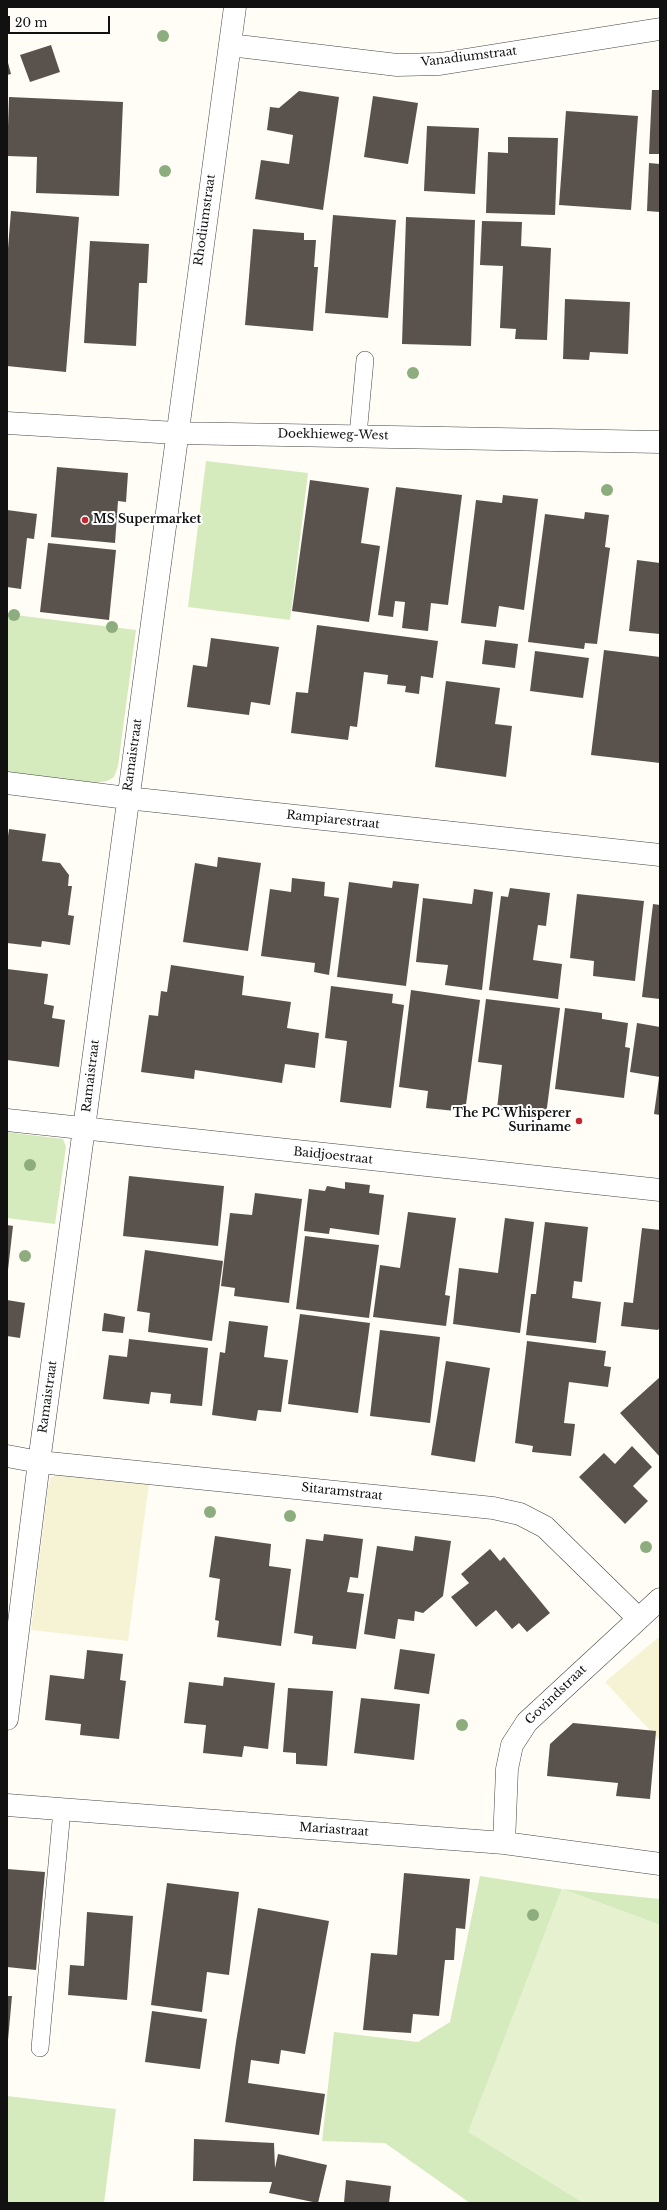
<!DOCTYPE html>
<html>
<head>
<meta charset="utf-8">
<style>
  body { margin:0 }
  #map { position:relative; width:667px; height:2210px; overflow:hidden; background:#fffdf5; font-family:"Libre Baskerville",serif }
  canvas { display:block }
  .frame { position:absolute; inset:0; border:8px solid #111; pointer-events:none }
  .scale { position:absolute; left:8px; top:16px; width:102px; height:18px; box-sizing:border-box; border:2px solid #111; border-top:0; padding-left:5px; font-size:12px; line-height:14px; white-space:nowrap; color:#111; -webkit-text-stroke:3px #fff; paint-order:stroke }
</style>
</head>
<body>
<div id="map">
<canvas width="667" height="2210"></canvas>
<div class="frame"></div>
<div class="scale">20 m</div>
</div>
<script>
const ctx = document.querySelector('canvas').getContext('2d');
ctx.lineJoin = 'round';
function fillPath(path, color) { ctx.fillStyle = color; ctx.fill(path, 'evenodd'); }
const poly = rows => new Path2D(rows.map(r => 'M' + r).join(''));
function stroke(path, color, width, dash) { ctx.strokeStyle = color; ctx.lineWidth = width; ctx.lineCap = dash ? 'butt' : 'round'; ctx.setLineDash(dash || []); ctx.stroke(path); }
function label(font, color, halo, rows, align = 'center') {
  ctx.font = font + ' "Libre Baskerville",serif'; ctx.lineWidth = 4; ctx.setLineDash([]); ctx.textBaseline = 'middle'; ctx.strokeStyle = halo; ctx.fillStyle = color; for (const [text, x, y, turn = 0] of rows) {
    ctx.save(); ctx.translate(x, y); ctx.rotate((+turn || 0) * Math.PI / 180); ctx.textAlign = isNaN(turn) ? turn : align; if (halo) ctx.strokeText(text, 0, 0); ctx.fillText(text, 0, 0); ctx.restore();
  }
}
const farmland = poly([
  [62,1473,149,1483,128,1641,31,1630,48,1487,51,1477],
  [660,1636,660,1741,605,1682]
]);
const green = poly([
  [206,461,308,473,290,620,188,607],
  [7,614,136,630,118,766,114,777,107,781,96,783,7,772],
  [7,1132,63,1139,66,1147,55,1224,7,1218],
  [480,1876,562,1889,660,1899,660,1925,562,1889,469,2132,584,2203,470,2203,385,2143,322,2141,334,2032,418,2042,450,2022],
  [7,2096,116,2109,104,2203,7,2203]
]);
const pitch = poly([
  [562,1889,660,1925,660,2203,584,2203,468,2132]
]);
const building = poly([
  [51,45,60,72,30,82,20,55],
  [7,59,11,74,7,75],
  [652,90,660,90,660,154,649,154],
  [299,91,339,97,323,210,255,199,261,160,289,164,293,135,267,130,270,107,279,108],
  [373,96,418,103,408,164,364,157],
  [9,97,123,102,119,196,36,193,37,157,7,156],
  [566,111,638,116,631,210,559,205],
  [427,126,479,128,475,194,424,191],
  [508,137,558,138,555,215,486,213,488,152,508,153],
  [649,163,660,164,660,212,647,211],
  [11,211,79,217,66,372,7,366,7,261],
  [333,215,396,220,388,318,325,313],
  [406,217,475,220,471,346,402,344],
  [482,221,522,222,521,246,551,248,547,340,515,339,516,329,500,328,503,266,480,265],
  [253,229,304,233,304,240,316,240,314,267,318,267,313,331,245,325],
  [90,241,149,244,147,283,139,283,136,346,84,343],
  [565,299,630,302,628,354,590,352,589,360,563,359],
  [57,467,128,473,126,502,118,501,115,543,51,537],
  [310,480,369,488,361,543,380,546,369,622,292,611],
  [396,487,462,495,448,605,431,603,428,631,402,628,405,602,395,601,393,617,378,615],
  [503,495,538,499,524,610,499,606,496,627,461,623,476,500,502,503],
  [7,510,37,514,34,539,27,538,21,589,7,587],
  [585,512,609,515,605,547,610,548,597,644,585,643,584,649,528,642,545,514,584,519],
  [48,543,116,550,109,620,40,612],
  [637,560,660,563,660,634,629,631],
  [317,625,438,641,433,678,421,676,419,694,405,692,406,686,387,684,388,675,364,672,357,727,350,726,348,740,291,733,296,692,308,693],
  [211,638,279,647,270,705,251,702,249,715,187,707,193,665,207,667],
  [485,640,518,644,515,668,482,664],
  [604,650,660,657,660,763,591,755],
  [535,651,589,658,583,698,530,691],
  [446,681,500,688,495,724,512,726,506,777,435,767],
  [9,829,46,834,42,861,60,863,69,875,68,886,72,886,68,915,74,916,70,945,42,941,41,947,7,943,7,843],
  [218,857,261,863,248,951,183,942,195,863,217,867],
  [292,878,325,882,324,896,339,898,329,975,314,972,315,963,261,956,270,889,291,892],
  [393,881,419,884,406,986,337,977,349,882,392,888],
  [510,888,550,893,546,926,538,925,533,960,562,964,558,999,489,990,501,896,508,897],
  [474,889,493,892,482,990,445,985,448,965,416,962,423,898,472,904],
  [577,894,644,901,635,981,593,976,594,961,570,958],
  [653,904,660,905,660,999,642,997],
  [171,965,244,976,242,995,291,1002,287,1028,319,1033,315,1068,285,1064,282,1083,195,1070,194,1079,141,1072,149,1015,158,1016,161,991,167,992],
  [7,969,48,974,44,1004,54,1006,52,1018,65,1020,59,1067,7,1060],
  [331,986,393,994,392,1003,404,1005,391,1108,340,1102,347,1041,325,1038],
  [411,990,480,1000,465,1112,426,1108,428,1091,399,1087],
  [486,999,560,1008,546,1115,497,1109,502,1065,478,1062],
  [565,1008,602,1013,602,1019,628,1023,625,1047,630,1048,624,1098,555,1089],
  [637,1023,660,1027,660,1077,630,1072],
  [659,1078,660,1078,660,1115,654,1114],
  [129,1176,224,1186,218,1246,123,1236],
  [345,1182,370,1185,369,1193,384,1195,379,1235,330,1228,329,1234,304,1231,309,1189,325,1191,327,1186,345,1189],
  [255,1193,302,1199,289,1303,234,1296,235,1288,221,1286,230,1213,252,1215],
  [408,1212,456,1218,445,1295,450,1296,446,1326,373,1317,380,1265,400,1268],
  [505,1218,534,1222,520,1333,453,1324,459,1268,498,1273],
  [545,1222,588,1227,582,1282,574,1281,572,1298,601,1302,596,1343,526,1335,531,1294,536,1294],
  [7,1225,13,1226,8,1270,7,1270],
  [642,1228,660,1230,660,1327,658,1330,621,1326,624,1302,633,1303],
  [305,1236,379,1245,369,1318,296,1309],
  [145,1250,223,1261,212,1341,148,1332,150,1313,137,1311],
  [7,1300,25,1303,20,1338,7,1336],
  [104,1313,125,1317,123,1333,102,1331],
  [300,1314,370,1323,358,1413,288,1404],
  [229,1321,268,1326,264,1357,288,1360,281,1412,258,1410,256,1421,212,1415,220,1352,225,1353],
  [380,1330,440,1337,430,1423,370,1416],
  [129,1339,208,1348,202,1406,170,1403,171,1394,151,1392,149,1404,103,1399,109,1355,127,1357],
  [527,1341,606,1351,604,1366,611,1367,608,1387,569,1382,564,1423,575,1424,571,1456,532,1452,533,1446,515,1443],
  [446,1361,490,1368,475,1462,431,1455],
  [660,1377,660,1457,620,1413],
  [632,1446,652,1467,633,1486,648,1501,625,1524,579,1477,604,1453,615,1464],
  [324,1534,363,1539,358,1578,350,1577,347,1592,364,1594,356,1649,312,1644,313,1636,294,1633,306,1539,323,1541],
  [215,1536,271,1544,269,1566,291,1569,281,1646,217,1637,219,1621,215,1620,220,1579,209,1577],
  [415,1536,451,1541,443,1596,423,1613,415,1611,414,1621,398,1619,395,1639,364,1634,377,1546,413,1551],
  [490,1549,500,1561,504,1557,550,1613,527,1632,519,1623,512,1629,496,1610,476,1627,451,1597,469,1583,461,1574],
  [400,1649,435,1654,429,1694,394,1689],
  [87,1650,123,1654,120,1680,126,1681,119,1739,80,1735,81,1724,45,1720,50,1675,84,1679],
  [224,1677,275,1683,268,1749,244,1746,242,1757,203,1753,206,1725,184,1723,189,1682,223,1686],
  [288,1688,333,1691,327,1766,296,1764,296,1753,283,1752],
  [361,1698,420,1704,414,1760,354,1753],
  [573,1723,656,1731,650,1799,616,1796,618,1783,547,1776,550,1744],
  [7,1869,45,1872,36,1970,7,1967],
  [404,1873,470,1879,465,1929,456,1928,454,1960,445,1960,439,2016,413,2014,411,2033,363,2030,371,1953,397,1955],
  [167,1883,239,1892,229,1975,207,1972,202,2012,151,2005],
  [258,1908,329,1921,305,2054,281,2050,279,2064,251,2060,248,2083,325,2094,319,2135,225,2122,236,2042],
  [87,1912,133,1916,127,2000,68,1995,70,1965,84,1966],
  [7,1996,12,1996,8,2040,7,2040],
  [152,2011,207,2019,200,2069,145,2062],
  [194,2139,274,2143,275,2168,278,2154,327,2165,318,2203,269,2193,272,2182,193,2181],
  [346,2180,391,2186,389,2203,344,2203]
]);
const service = poly([
  [358,435,365,360],
  [40,2048,62,1810]
]);
const minor = poly([
  [230,45,397,65,440,64,660,29],
  [7,423,176,433,660,442],
  [7,783,127,798,660,855],
  [7,1120,660,1190],
  [7,1456,39,1462,493,1508,520,1514,545,1527,638,1618],
  [7,1719,39,1462,235,7],
  [7,1805,504,1843,660,1864],
  [504,1843,507,1769,512,1745,527,1722,660,1599]
]);
const trees = [
  [163,36],
  [165,171],
  [413,373],
  [607,490],
  [14,615],
  [112,627],
  [30,1165],
  [25,1256],
  [210,1512],
  [290,1516],
  [646,1547],
  [462,1725],
  [533,1915]
];
const markers = [
  [85,520,4,"#c4262e"],
  [579,1121,4,"#c4262e"]
];
const streetNames = [
  ["Vanadiumstraat",469,57,-7],
  ["Rhodiumstraat",205,220,-82],
  ["Doekhieweg-West",333,435,1],
  ["Ramaistraat",133,755,-82],
  ["Rampiarestraat",333,820,6],
  ["Ramaistraat",91,1076,-83],
  ["Baidjoestraat",333,1156,6],
  ["Ramaistraat",48,1397,-82],
  ["Sitaramstraat",342,1492,6],
  ["Govindstraat",556,1695,-44],
  ["Mariastraat",334,1830,4]
];
const poiNames = [
  ["MS Supermarket",93,520],
  ["The PC Whisperer",571,1114,"right"],
  ["Suriname",571,1128,"right"]
];
fillPath(farmland, '#f6f3d4');
fillPath(green, '#d5ebbd');
fillPath(pitch, '#e6f2cf');
fillPath(building, '#5a524d');
stroke(service, '#444', 18);
stroke(minor, '#444', 23);
stroke(service, '#fff', 17);
stroke(minor, '#fff', 22);
ctx.fillStyle = '#8dad7f';
for (const [x, y] of trees) { ctx.beginPath(); ctx.arc(x, y, 6, 0, 2 * Math.PI); ctx.fill(); }
for (const [x, y, r, color] of markers) { const dot = new Path2D(); dot.arc(x, y, r, 0, 2 * Math.PI); ctx.fillStyle = color; ctx.fill(dot); stroke(dot, '#fff', 1.5); }
label('12px', '#111', '#fff', streetNames);
label('bold 12px', '#111', '#fff', poiNames, 'left');
</script>
</body>
</html>
